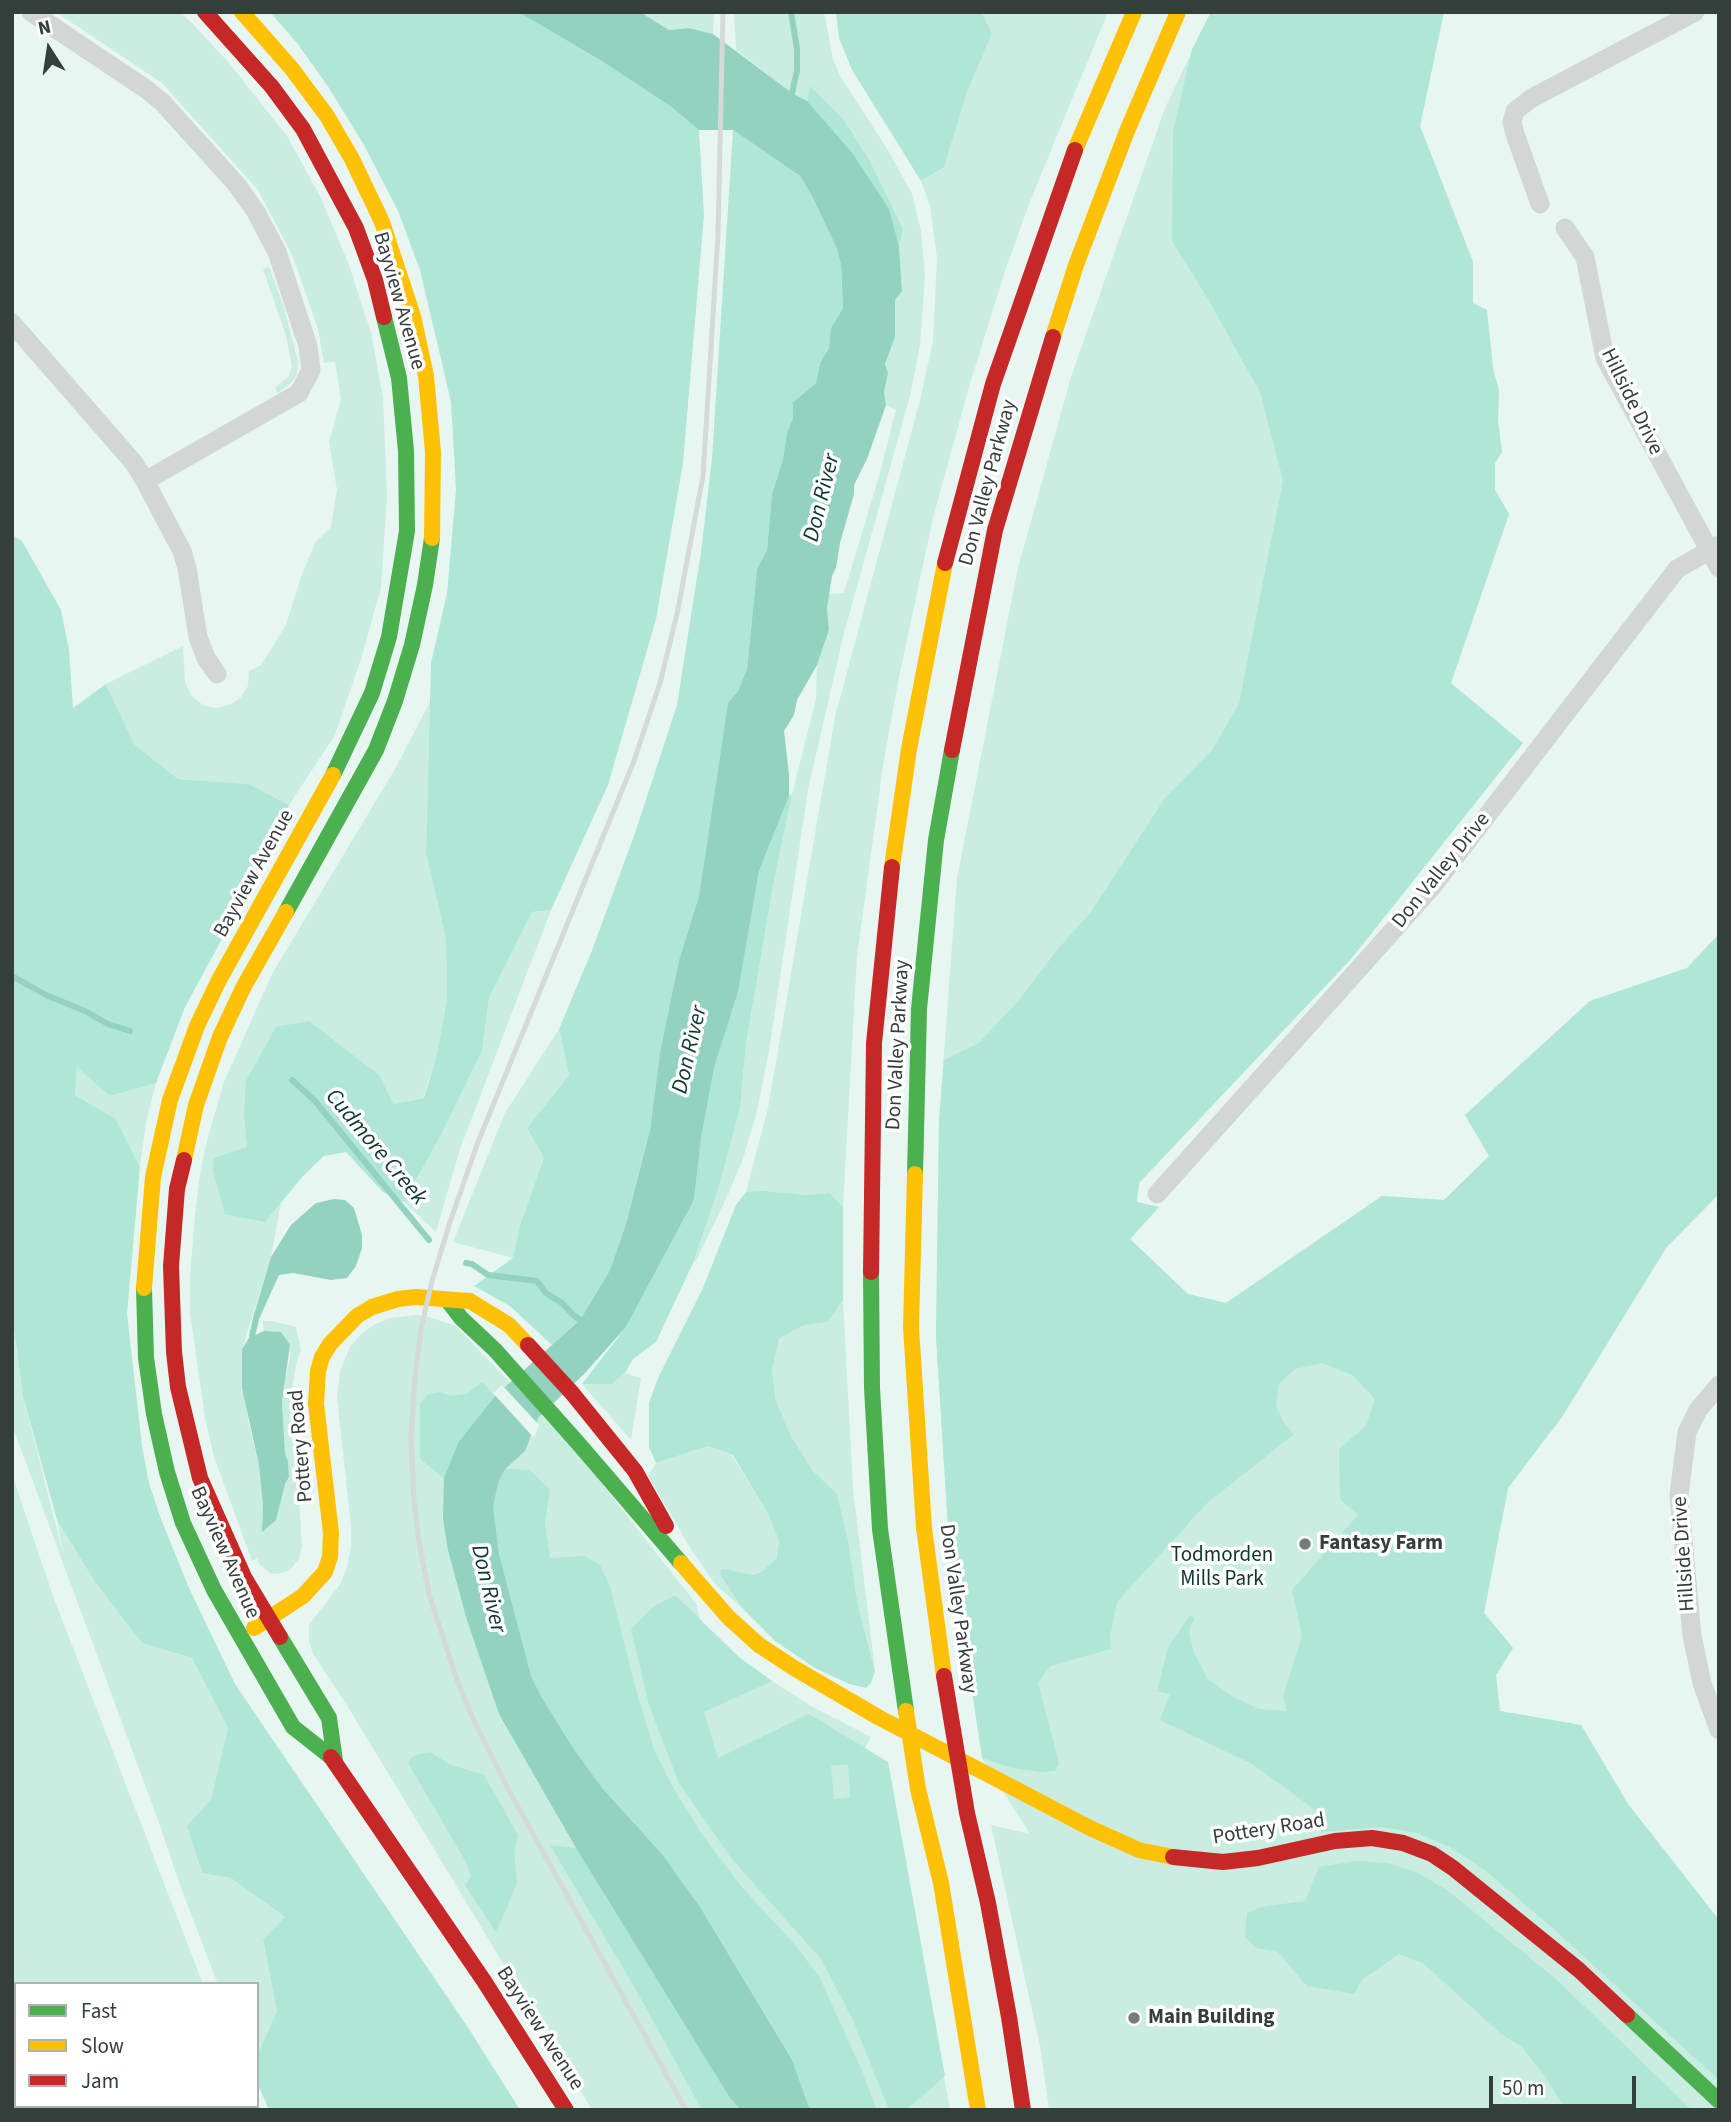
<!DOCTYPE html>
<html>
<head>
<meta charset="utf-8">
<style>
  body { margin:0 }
  #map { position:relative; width:1731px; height:2122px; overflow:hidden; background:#e8f6f1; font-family:"Source Sans 3",sans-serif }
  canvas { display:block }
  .frame { position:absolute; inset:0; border:14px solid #343e3b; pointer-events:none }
  .legend { position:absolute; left:14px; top:1982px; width:245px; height:126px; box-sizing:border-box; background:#fff; border:2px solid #aeb2b1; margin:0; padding:9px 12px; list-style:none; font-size:21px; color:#343e3b }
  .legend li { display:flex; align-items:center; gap:14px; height:35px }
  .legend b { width:35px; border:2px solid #aeb2b1 }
  .north { position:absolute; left:14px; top:14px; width:70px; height:70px; -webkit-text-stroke:5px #fff; paint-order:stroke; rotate:348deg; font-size:19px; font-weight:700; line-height:28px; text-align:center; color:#343e3b }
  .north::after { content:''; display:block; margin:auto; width:24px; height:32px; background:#343e3b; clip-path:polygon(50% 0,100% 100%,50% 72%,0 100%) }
  .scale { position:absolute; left:1489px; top:2076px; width:147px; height:32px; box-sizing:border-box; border:4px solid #343e3b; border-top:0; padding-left:9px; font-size:21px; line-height:24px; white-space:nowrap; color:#343e3b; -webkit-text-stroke:5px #fff; paint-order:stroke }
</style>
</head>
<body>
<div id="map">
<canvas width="1731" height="2122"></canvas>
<div class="frame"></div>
<ul class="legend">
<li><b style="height:9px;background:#4caf50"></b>Fast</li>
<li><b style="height:9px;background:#ffc107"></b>Slow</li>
<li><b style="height:9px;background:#c62828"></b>Jam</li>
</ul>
<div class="north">N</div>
<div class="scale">50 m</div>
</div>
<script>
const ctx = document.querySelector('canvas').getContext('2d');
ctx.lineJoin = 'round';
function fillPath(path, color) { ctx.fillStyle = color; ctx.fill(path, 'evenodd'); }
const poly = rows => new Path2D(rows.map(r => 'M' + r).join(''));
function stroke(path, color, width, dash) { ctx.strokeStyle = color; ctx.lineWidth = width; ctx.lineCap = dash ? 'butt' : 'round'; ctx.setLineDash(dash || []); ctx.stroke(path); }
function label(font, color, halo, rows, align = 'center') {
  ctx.font = font + ' "Source Sans 3",sans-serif'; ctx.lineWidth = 7; ctx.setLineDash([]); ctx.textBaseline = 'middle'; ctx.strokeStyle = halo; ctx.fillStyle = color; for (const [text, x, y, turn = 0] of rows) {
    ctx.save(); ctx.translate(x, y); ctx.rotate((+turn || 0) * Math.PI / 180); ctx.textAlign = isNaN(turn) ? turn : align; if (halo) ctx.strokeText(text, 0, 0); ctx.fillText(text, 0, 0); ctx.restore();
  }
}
const green = poly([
  [56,12,180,12,191,22,229,63,287,136,320,196,348,262,371,333,383,397,387,497,381,587,362,656,335,735,289,805,249,784,178,779,134,744,106,684,183,646,185,683,192,696,203,705,215,708,230,705,241,697,248,686,249,671,261,665,286,625,301,577,315,543,331,527,337,490,329,442,341,399,335,362,324,363,318,329,293,257,258,190,162,83],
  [640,12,714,12,713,34,689,28,669,30],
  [734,12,824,12,833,59,840,76,888,150,912,194,921,231,925,276,920,345,911,392,843,637,808,790,769,1051,757,1111,743,1159,727,1197,697,1259,693,1263,718,1190,740,1109,746,1044,773,886,792,794,816,699,817,665,829,630,827,608,829,594,844,593,880,473,896,410,886,405,884,393,888,373,885,364,895,337,895,299,902,290,899,246,903,229,870,161,844,120,811,87,807,101,792,93,736,50],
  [982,12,1108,12,1031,199,1005,271,969,387,933,518,898,682,883,766,857,957,843,1207,830,1193,805,1195,746,1192,768,1108,835,717,920,400,933,341,937,258,930,206,921,181,944,166,967,92,992,34],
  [1211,12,1444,12,1420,126,1473,262,1473,303,1487,310,1493,369,1499,390,1498,421,1502,452,1495,463,1495,490,1509,514,1451,683,1523,743,1351,959,1139,1183,1137,1202,1159,1207,1130,1239,1188,1294,1226,1303,1382,1196,1444,1200,1489,1156,1465,1115,1590,1001,1687,968,1719,934,1719,1194,1666,1248,1562,1417,1508,1488,1484,1613,1513,1648,1496,1675,1500,1711,1581,1725,1628,1804,1719,1920,1719,2110,1049,2110,1041,2051,991,1825,1030,1834,982,1758,948,1527,936,1336,939,1120,957,878,1018,568,1071,377,1165,108],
  [269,267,283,304,298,362,297,374,293,381,278,393,275,388,289,376,292,366,286,336,263,269],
  [430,702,426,853,446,939,447,1000,436,1058,423,1098,392,1104,244,1117,247,1147,265,1222,281,1203,271,1257,242,1349,248,1420,259,1465,263,1506,262,1530,289,1477,288,1461,285,1454,282,1402,290,1356,290,1345,275,1331,264,1331,263,1321,273,1321,296,1327,301,1350,296,1365,292,1389,302,1547,299,1559,290,1570,279,1574,270,1573,259,1564,257,1558,252,1561,214,1457,205,1418,190,1313,190,1278,194,1224,201,1168,208,1137,224,1082,272,974,395,769],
  [551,910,460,1149,436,1232,404,1202,442,1133,482,1051,489,998,532,912],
  [559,1029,569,1075,527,1128,544,1158,520,1225,513,1258,453,1242,505,1113],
  [77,1066,110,1096,156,1083,146,1122,140,1167,116,1119,75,1095],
  [843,1300,853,1488,875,1671,858,1606,848,1540,837,1494,813,1471,791,1436,776,1401,772,1370,779,1339,804,1325,828,1322],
  [12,1315,23,1396,63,1553,57,1520,95,1582,142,1643,192,1658,228,1728,211,1799,187,1826,202,1873,231,1878,285,1917,263,1939,277,2012,257,2055,257,1984,218,1984,181,1888,158,1820,12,1425],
  [417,1315,429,1317,456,1326,582,1458,697,1605,700,1621,740,1658,772,1681,811,1706,871,1737,865,1748,888,1762,950,2110,592,2110,348,1707,313,1654,309,1641,309,1625,341,1583,347,1567,351,1547,351,1526,337,1398,340,1371,350,1347,359,1336,372,1326,389,1318],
  [625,1373,641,1378,631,1440,582,1384,612,1384],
  [708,1446,732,1455,768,1514,779,1541,776,1559,761,1572,752,1575,727,1569,721,1571,720,1575,742,1608,715,1584,692,1551,648,1476,656,1463],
  [12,1474,53,1596,203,1984,16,1984,16,2106,249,2106,251,2110,12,2110]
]);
const forest = poly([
  [270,12,518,12,600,60,670,106,699,130,704,215,683,463,656,619,608,785,551,910,532,912,489,998,482,1051,442,1133,404,1202,383,1192,346,1152,324,1156,303,1176,265,1222,225,1214,213,1171,214,1158,247,1147,244,1117,246,1081,276,1027,309,1021,380,1076,393,1104,424,1098,436,1058,447,1000,446,939,426,853,431,663,447,593,456,490,451,402,420,270,398,211,364,145,329,88,297,43],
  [836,12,982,12,992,34,967,92,944,167,921,181,852,70,839,38],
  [1211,12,1444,12,1420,126,1473,262,1473,303,1487,310,1493,369,1499,390,1498,421,1502,452,1495,463,1495,490,1509,514,1451,683,1523,743,1351,959,1139,1183,1137,1202,1159,1207,1130,1239,1188,1294,1226,1303,1382,1196,1444,1200,1489,1156,1465,1115,1590,1001,1687,968,1719,934,1719,1194,1666,1248,1562,1417,1508,1488,1484,1613,1513,1648,1496,1675,1500,1711,1581,1725,1628,1804,1719,1920,1719,2080,1557,1932,1486,1871,1450,1847,1417,1833,1382,1827,1321,1832,1314,1809,1252,1764,1160,1720,1170,1694,1157,1691,1168,1647,1190,1615,1194,1618,1189,1632,1194,1653,1208,1679,1231,1696,1259,1709,1287,1711,1283,1696,1302,1636,1292,1590,1358,1515,1340,1499,1339,1449,1366,1426,1375,1399,1352,1375,1322,1363,1295,1369,1279,1384,1276,1407,1284,1423,1294,1434,1206,1504,1117,1602,1110,1637,1111,1649,1050,1666,1038,1683,1059,1763,1055,1771,1040,1772,1012,1768,982,1758,948,1527,936,1336,939,1120,944,1060,979,1043,1019,1000,1058,949,1091,912,1165,798,1212,750,1239,704,1283,480,1260,392,1208,299,1172,241,1173,132,1192,49],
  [810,86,844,120,870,161,903,229,899,246,888,209,807,101],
  [733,130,800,176,812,196,837,249,841,265,843,308,831,328,829,348,820,363,816,383,793,402,793,418,787,433,783,459,772,494,767,550,757,569,747,669,738,691,728,704,699,896,679,960,660,1052,650,1130,626,1224,610,1270,580,1320,552,1345,510,1306,474,1286,513,1258,520,1225,544,1158,527,1128,569,1075,559,1029,591,953,635,833,677,705,701,552,712,458],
  [12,535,22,541,61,610,69,650,73,708,106,684,134,744,178,779,249,784,289,805,240,906,185,1007,156,1083,110,1096,77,1067,75,1095,116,1119,140,1167,127,1314,142,1446,149,1483,161,1519,189,1588,235,1684,469,2029,520,2110,269,2110,257,2082,257,2055,277,2012,263,1939,285,1917,231,1878,202,1873,187,1826,211,1799,228,1728,192,1658,142,1643,95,1582,57,1520,23,1396,12,1315],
  [792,794,773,886,746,1044,740,1109,718,1190,693,1263,656,1342,633,1359,625,1373,612,1384,582,1384,626,1327,694,1200,701,1139,714,1068,738,991,759,871,789,796],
  [763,1191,805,1195,830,1193,843,1207,843,1300,828,1322,804,1325,779,1339,772,1370,776,1401,791,1436,813,1471,837,1494,848,1540,858,1606,875,1671,871,1683,866,1688,849,1684,815,1668,775,1641,742,1608,720,1575,721,1570,727,1569,752,1575,761,1572,776,1559,779,1541,768,1514,733,1455,708,1446,656,1463,649,1447,649,1403,658,1378,703,1288,736,1205,746,1192],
  [482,1382,495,1396,458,1443,444,1478,420,1459,420,1403,429,1394,440,1392,450,1396,466,1394],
  [505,1469,529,1470,550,1489,545,1523,550,1558,584,1556,600,1565,610,1586,634,1683,654,1749,671,1784,701,1833,740,1885,796,1946,820,1978,862,2071,877,2110,810,2110,792,2060,700,1907,662,1854,602,1788,573,1748,542,1698,531,1676,499,1554,493,1507,498,1483],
  [675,1595,740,1658,772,1681,704,1712,718,1758,809,1714,888,1762,945,2076,906,2110,889,2110,852,2018,821,1959,731,1858,679,1783,649,1705,631,1629,652,1608],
  [848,1764,850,1797,834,1799,831,1766],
  [430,1752,449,1764,484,1775,518,1835,514,1852,517,1884,496,1932,465,1885,471,1876,466,1862,408,1763,413,1756],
  [550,1845,576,1848,730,2098,741,2110,702,2110,635,1988],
  [1357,1861,1388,1863,1418,1873,1447,1890,1557,1980,1692,2110,1566,2110,1544,2075,1522,2047,1501,2034,1423,1963,1399,1954,1363,1979,1354,1994,1307,1986,1278,1952,1256,1948,1245,1937,1247,1913,1261,1907,1305,1901,1319,1867]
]);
const water = poly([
  [518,12,640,12,669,30,689,28,713,34,792,93,807,101,853,154,889,209,899,246,902,291,895,300,895,337,885,364,888,373,884,392,886,405,867,459,854,485,854,494,840,543,836,568,832,576,827,608,829,630,817,665,797,700,794,715,784,731,789,774,789,796,759,871,738,992,714,1068,701,1139,694,1200,626,1327,585,1373,538,1418,525,1451,505,1469,498,1483,493,1507,499,1554,531,1676,542,1698,573,1748,602,1788,662,1854,700,1907,792,2060,810,2110,741,2110,730,2098,576,1848,499,1714,466,1617,448,1550,443,1519,444,1478,458,1443,495,1396,580,1320,610,1270,626,1224,650,1130,660,1052,679,960,699,896,728,703,738,691,747,669,757,569,767,550,772,494,783,459,787,433,793,418,793,402,816,383,820,363,829,348,831,328,843,308,841,265,837,249,812,196,800,176,733,130,699,130,670,106,600,60],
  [334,1199,345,1200,354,1208,362,1235,362,1248,356,1266,347,1278,331,1280,293,1273,279,1275,259,1319,253,1318,271,1257,291,1225,316,1203],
  [264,1331,281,1332,290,1345,282,1402,285,1454,288,1461,289,1477,285,1484,276,1520,262,1532,263,1506,259,1465,242,1388,242,1349,249,1338]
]);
const pier = poly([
  [502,1385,539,1425,534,1438,493,1393]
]);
const stream = poly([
  [788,99,792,93,797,71,797,49,791,12],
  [12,976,46,995,85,1011,108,1024,130,1031],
  [292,1080,315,1101,429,1240],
  [466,1263,472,1264,488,1275,537,1281,546,1293,562,1303,572,1314,580,1320],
  [252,1336,256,1319]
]);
const street = poly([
  [31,12,146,89,163,103,237,185,256,212,277,252,308,346,311,370,299,393,145,481],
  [1540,204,1515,134,1512,122,1515,111,1532,98,1695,12],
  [1565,228,1585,257,1605,358,1719,568],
  [12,323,134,463,145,481,182,551,187,568,198,637,206,658,217,674],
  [1157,1194,1432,887,1677,569,1719,545],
  [1719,1385,1698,1410,1687,1432,1679,1495,1692,1636,1702,1683,1719,1730]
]);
const fast = poly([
  [333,775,372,693,389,637,407,531,406,451,399,378,384,317],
  [286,912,376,750,395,701,412,645,425,585,432,538],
  [915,1174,919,1009,936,840,952,750],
  [871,1272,872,1388,880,1529,906,1711],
  [144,1288,146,1358,154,1414,167,1472,183,1523,214,1590,293,1727,331,1757],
  [448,1301,461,1318,495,1350,578,1443,681,1563],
  [280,1637,329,1718,335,1761],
  [1627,2015,1719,2101]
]);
const slow = poly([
  [242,12,292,69,327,116,352,159,382,222,413,316,426,376,433,452,432,538],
  [1075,150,1134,12],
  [1053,337,1076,265,1127,131,1178,12],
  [892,867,909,749,945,563],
  [184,1160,196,1105,220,1037,243,988,286,912],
  [915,1174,911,1327,924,1528,944,1676],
  [144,1288,153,1177,170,1100,197,1026,219,980,333,775],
  [681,1563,728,1617,759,1645,794,1668,878,1717,1090,1828,1139,1850,1173,1857],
  [254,1628,303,1596,325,1572,330,1557,331,1533,316,1404,318,1371,322,1357,330,1344,357,1316,372,1307,398,1299,415,1297,470,1301,509,1325,528,1345],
  [906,1711,918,1789,941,1883,978,2110]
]);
const jam = poly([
  [205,12,272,87,303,129,356,228,375,280,384,317],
  [945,563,993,384,1075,150],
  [952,750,995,530,1053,337],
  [184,1160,177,1189,171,1266,174,1352,178,1387,200,1478,244,1577,280,1637],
  [871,1272,874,1043,892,867],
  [528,1345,572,1393,635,1471,666,1526],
  [944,1676,967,1813,988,1903,1009,2017,1023,2110],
  [331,1757,484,1981,566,2110],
  [1173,1857,1223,1862,1258,1858,1335,1841,1372,1838,1403,1843,1432,1854,1453,1868,1579,1970,1627,2015]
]);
const rail = poly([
  [686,2110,508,1789,473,1719,457,1680,429,1594,419,1542,414,1503,411,1436,415,1376,421,1329,432,1281,450,1222,478,1142,634,761,660,683,677,614,703,476,718,234,723,12]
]);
const markers = [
  [1305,1544,7,"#737e7b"],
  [1134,2018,7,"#737e7b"]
];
const streetNames = [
  ["Bayview Avenue",398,301,74],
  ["Hillside Drive",1631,402,64],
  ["Don Valley Parkway",989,483,-75],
  ["Don Valley Drive",1442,871,-51],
  ["Bayview Avenue",255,874,-61],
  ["Don Valley Parkway",899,1045,-87],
  ["Pottery Road",302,1446,-95],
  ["Bayview Avenue",224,1553,66],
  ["Hillside Drive",1685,1554,-94],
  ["Don Valley Parkway",957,1609,82],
  ["Pottery Road",1269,1830,-9],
  ["Bayview Avenue",539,2029,57]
];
const poiNames = [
  ["Fantasy Farm",1319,1544],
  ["Main Building",1148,2018]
];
const parkNames = [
  ["Todmorden",1222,1556],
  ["Mills Park",1222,1580]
];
const waterNames = [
  ["Don River",823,498,-76],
  ["Don River",691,1050,-77],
  ["Cudmore Creek",375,1148,50],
  ["Don River",487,1589,77]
];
fillPath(green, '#c9ede0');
fillPath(forest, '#b0e6d6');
fillPath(water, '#92d2bf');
fillPath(pier, '#e8f6f1');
stroke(stream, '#92d2bf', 6);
stroke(street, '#d2d6d5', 19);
stroke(fast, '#4caf50', 16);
stroke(slow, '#ffc107', 16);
stroke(jam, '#c62828', 16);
stroke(rail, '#d5d9d8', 5);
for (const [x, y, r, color] of markers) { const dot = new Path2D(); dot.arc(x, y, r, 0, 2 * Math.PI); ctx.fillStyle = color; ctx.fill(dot); stroke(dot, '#fff', 2.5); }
label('21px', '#343e3b', '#fff', streetNames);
label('bold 21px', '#343e3b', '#fff', poiNames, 'left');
label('21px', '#0e372c', '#fff', parkNames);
label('italic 23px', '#0e372d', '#fff', waterNames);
</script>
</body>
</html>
